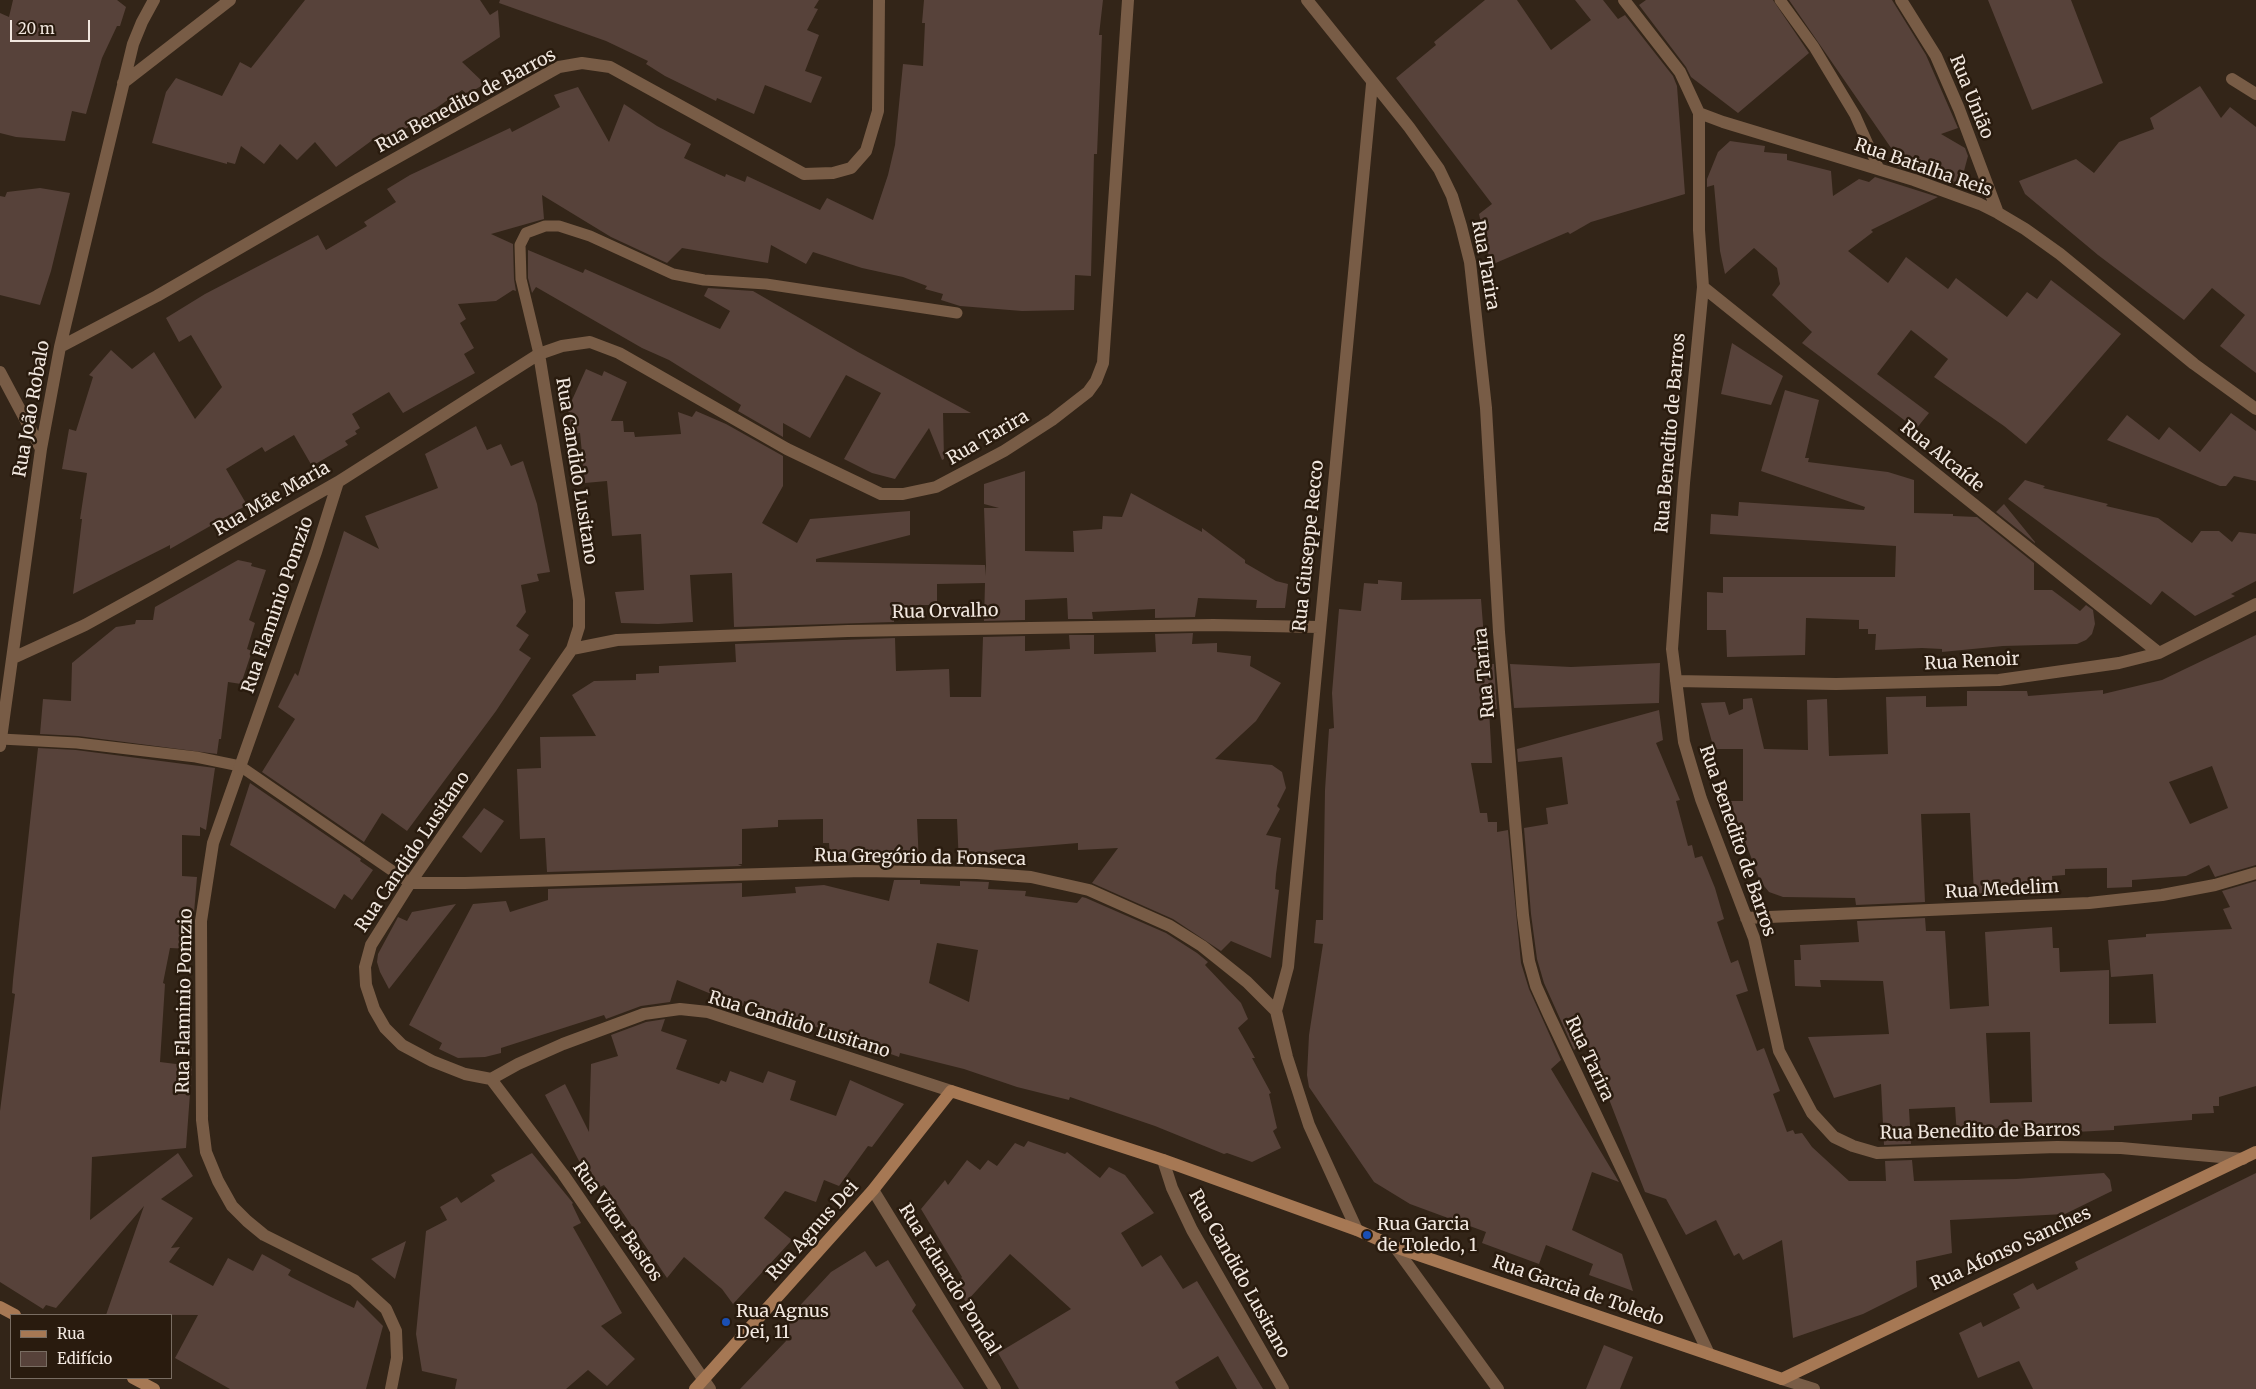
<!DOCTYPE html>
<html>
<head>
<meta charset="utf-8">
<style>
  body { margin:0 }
  #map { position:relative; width:2256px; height:1389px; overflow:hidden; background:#332518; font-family:Merriweather,serif }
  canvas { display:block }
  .legend { position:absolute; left:10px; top:1314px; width:162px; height:65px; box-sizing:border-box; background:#291b0e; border:1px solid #796d62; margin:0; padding:6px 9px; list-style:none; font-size:15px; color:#f1e7df }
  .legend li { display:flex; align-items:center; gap:10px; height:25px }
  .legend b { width:25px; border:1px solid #796d62 }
  .scale { position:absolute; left:10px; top:20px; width:80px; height:22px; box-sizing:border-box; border:2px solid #f1e7df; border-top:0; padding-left:6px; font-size:15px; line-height:18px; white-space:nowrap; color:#f1e7df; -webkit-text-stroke:4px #291b0e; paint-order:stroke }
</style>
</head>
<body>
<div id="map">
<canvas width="2256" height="1389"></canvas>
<ul class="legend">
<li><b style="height:6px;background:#a67854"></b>Rua</li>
<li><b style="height:14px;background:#57423a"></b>Edifício</li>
</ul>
<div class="scale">20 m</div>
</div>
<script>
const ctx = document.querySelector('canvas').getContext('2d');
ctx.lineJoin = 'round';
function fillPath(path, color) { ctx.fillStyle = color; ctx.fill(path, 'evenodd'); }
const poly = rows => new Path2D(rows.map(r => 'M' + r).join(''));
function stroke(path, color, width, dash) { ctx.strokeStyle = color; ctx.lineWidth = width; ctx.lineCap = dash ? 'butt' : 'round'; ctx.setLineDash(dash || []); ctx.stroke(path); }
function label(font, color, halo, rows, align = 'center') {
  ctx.font = font + ' Merriweather,serif'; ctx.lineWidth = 5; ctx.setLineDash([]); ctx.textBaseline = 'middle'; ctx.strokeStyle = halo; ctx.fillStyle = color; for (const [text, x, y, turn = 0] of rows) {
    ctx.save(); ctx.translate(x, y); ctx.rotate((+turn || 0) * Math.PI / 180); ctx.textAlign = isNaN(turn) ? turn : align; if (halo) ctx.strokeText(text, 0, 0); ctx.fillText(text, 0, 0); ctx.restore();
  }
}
const building = poly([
  [13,0,117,0,126,7,120,26,117,26,102,58,86,114,72,111,65,141,16,137,0,133,0,13,9,17],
  [305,0,480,0,490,15,498,10,500,37,462,62,485,84,467,94,462,90,412,125,389,138,382,133,336,167,315,142,297,160,280,144,264,164,241,146,235,164,227,162,227,164,152,143,166,92,176,78,222,96,240,62,251,68],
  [500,0,819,0,814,8,818,9,807,30,819,35,805,71,822,77,811,103,765,85,754,114,717,98,716,101,665,76,646,64,648,61,606,41,499,3],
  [924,0,1103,0,1099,35,1102,35,1097,154,1094,154,1091,276,1075,275,1074,310,1022,311,960,306,941,300,943,294,925,289,927,286,903,277,862,268,813,252,806,264,771,245,768,263,682,248,667,263,611,237,542,195,544,219,491,234,513,244,514,279,516,291,513,290,496,301,458,304,466,319,460,323,474,348,464,354,475,373,403,413,389,392,352,414,360,428,355,431,357,434,345,441,348,445,312,466,294,435,265,452,262,447,226,469,247,505,170,549,170,545,73,594,82,519,80,519,87,473,62,469,69,429,76,431,93,377,89,375,111,350,132,369,154,352,195,419,222,387,191,335,179,342,166,318,205,294,318,235,326,250,367,226,364,222,396,202,387,189,410,175,510,128,512,132,560,107,554,95,578,87,609,142,624,104,657,126,691,144,684,158,725,177,726,174,745,182,747,176,820,210,827,198,873,220,888,175,895,145,903,64,923,66,925,23,922,23],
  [1485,0,1517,0,1551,50,1591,20,1575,0,1603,0,1618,19,1625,15,1673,76,1677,86,1685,194,1591,222,1570,234,1568,232,1491,265,1479,214,1492,204,1396,78,1436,45,1434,42],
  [1646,0,1773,0,1809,53,1738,113,1691,77,1686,67,1639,5],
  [1789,0,1892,0,1926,55,1958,128,1941,134,1965,148,1968,156,1960,186,1890,164,1898,158],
  [1988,0,2071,0,2103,83,2032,110],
  [2200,86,2221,118,2230,107,2256,127,2256,373,2220,346,2245,315,2212,288,2184,320,2098,255,2025,194,2019,181,2076,159,2094,173,2119,142,2154,129,2150,118],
  [1730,141,1765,146,1764,152,1787,154,1787,160,1831,171,1833,196,1859,179,1869,182,1875,177,1938,197,1871,230,1873,232,1848,251,1888,283,1906,257,1948,289,1956,278,2007,317,2027,292,2037,299,2051,280,2121,334,2026,444,2004,426,1934,377,1948,359,1911,330,1877,374,1929,413,1916,429,1802,343,1812,332,1772,295,1780,284,1777,268,1754,248,1725,274,1720,251,1714,185,1707,187,1707,179,1718,152],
  [40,188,70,193,51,271,40,305,0,295,0,196,5,197,7,192],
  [528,250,583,273,585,269,720,329,730,311,704,296,708,288,753,291,858,352,971,413,943,413,944,459,942,460,929,428,895,479,872,473,844,459,881,393,846,375,810,438,783,423,783,437,738,411,741,405,669,360,642,348,536,287,532,293,528,278],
  [1732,343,1783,376,1771,405,1721,394],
  [586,369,602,376,604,371,627,382,611,421,623,421,624,432,634,432,635,437,681,434,678,412,692,417,696,411,726,424,783,456,783,486,762,523,797,543,810,519,910,511,910,535,816,559,816,562,985,565,985,576,986,565,984,508,999,508,984,504,984,484,1025,471,1025,551,1074,552,1073,531,1102,529,1103,516,1122,517,1131,493,1202,532,1202,528,1245,560,1245,563,1276,581,1288,584,1285,608,1256,608,1257,600,1198,598,1195,617,1155,618,1155,609,1092,612,1093,619,1068,619,1067,598,1025,600,1025,620,984,621,985,583,937,584,937,605,910,605,911,617,894,618,894,622,734,627,732,573,690,575,693,622,658,624,621,623,615,592,644,590,641,534,612,536,607,481,585,483,580,433,572,434,568,409],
  [1785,390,1819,400,1805,458,1809,458,1808,462,1888,472,1914,480,1914,513,1953,514,1953,516,1977,517,2034,563,2034,590,2052,590,2080,611,2086,605,2093,610,2095,624,2092,634,2086,640,2077,644,2003,646,1942,652,1942,649,1922,648,1875,650,1876,634,1868,634,1868,629,1859,629,1859,620,1806,618,1805,655,1727,657,1726,630,1707,630,1707,592,1723,593,1723,577,1895,577,1896,546,1710,534,1711,514,1738,516,1739,502,1864,510,1865,507,1761,471],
  [2231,413,2256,431,2256,481,2234,476,2226,486,2220,486,2107,440,2127,415,2159,440,2169,427,2200,452],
  [476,426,487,450,501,444,511,466,523,461,537,504,550,572,537,574,539,581,521,585,526,612,516,626,529,635,519,650,531,658,496,711,407,831,382,813,364,842,262,772,295,719,278,707,295,673,298,676,344,531,379,549,365,516,438,488,425,454],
  [2025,480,2045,486,2043,488,2108,504,2106,506,2158,518,2192,543,2201,531,2219,531,2232,542,2239,532,2256,534,2256,581,2231,594,2235,596,2195,616,2162,591,2151,605,2008,499],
  [2004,504,2035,542,2035,543,1996,512],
  [238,560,252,563,251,566,266,570,249,620,255,623,247,649,252,651,241,684,228,682,221,739,219,739,217,754,78,736,40,734,43,699,71,701,72,663,116,627,135,624,136,620,153,620,155,607],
  [1378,580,1402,582,1401,600,1481,599,1486,664,1494,664,1497,709,1489,709,1492,763,1471,763,1480,813,1487,813,1488,822,1497,822,1497,832,1508,830,1521,963,1529,989,1561,1060,1551,1069,1619,1182,1592,1172,1572,1230,1622,1254,1633,1291,1589,1275,1593,1264,1546,1245,1539,1264,1482,1243,1486,1232,1410,1204,1374,1182,1309,1087,1307,1075,1309,1035,1323,944,1314,943,1316,920,1323,920,1325,790,1329,729,1334,728,1332,693,1339,609,1361,611,1364,583,1378,584],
  [1193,633,1192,644,1217,643,1217,652,1251,656,1250,666,1281,683,1256,721,1215,759,1272,765,1282,772,1286,788,1277,806,1280,809,1266,835,1281,838,1276,874,1275,889,1279,890,1271,958,1231,941,1221,951,1173,919,1092,883,1118,848,1078,850,1078,843,994,850,991,866,959,865,957,819,917,819,919,864,898,864,900,854,830,859,829,843,823,843,823,819,778,820,778,827,742,829,742,864,738,864,742,866,547,872,545,838,520,839,517,769,541,768,540,737,596,736,572,695,594,681,636,680,636,674,659,673,659,666,736,662,735,644,895,638,896,671,949,669,950,697,981,697,983,637,1025,636,1025,651,1070,649,1069,635,1094,635,1094,654,1156,652,1155,634],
  [2256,635,2256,865,2215,877,2209,865,2186,876,2132,880,2132,887,2107,888,2107,868,2065,869,2065,875,2052,876,2053,890,1974,894,1970,813,1921,814,1925,902,1856,905,1855,898,1783,897,1769,892,1760,881,1730,801,1743,801,1743,749,1714,749,1701,703,1725,702,1729,715,1743,709,1743,699,1752,698,1764,749,1808,750,1807,700,1827,699,1829,756,1888,754,1886,697,1926,696,1926,707,1967,706,1967,691,2027,691,2028,696,2103,690,2103,694,2162,680],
  [2212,766,2228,808,2190,824,2169,782],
  [1660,663,1659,703,1514,708,1510,664,1571,667],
  [1659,710,1663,740,1656,743,1680,800,1676,801,1688,846,1692,845,1695,858,1702,856,1715,888,1724,919,1717,922,1731,963,1738,960,1748,991,1736,995,1757,1051,1764,1048,1780,1091,1773,1094,1787,1132,1793,1130,1795,1134,1802,1133,1812,1147,1849,1181,1886,1181,1885,1161,1912,1160,1914,1181,2016,1179,2104,1173,2110,1180,2112,1191,2065,1214,1950,1220,1952,1253,1916,1261,1917,1287,1863,1314,1793,1338,1782,1240,1743,1260,1739,1253,1734,1256,1716,1220,1686,1235,1666,1199,1645,1192,1586,1040,1574,1050,1544,983,1537,959,1531,914,1524,828,1548,824,1546,808,1568,804,1562,757,1518,762,1517,749],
  [38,748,76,750,215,768,206,830,200,827,200,836,182,835,182,876,197,877,191,949,170,948,163,983,165,984,160,1062,192,1066,186,1148,92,1157,90,1220,178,1153,193,1176,161,1199,193,1218,171,1248,180,1247,169,1262,213,1286,228,1258,253,1271,262,1254,291,1270,288,1275,291,1277,331,1297,354,1308,357,1300,383,1326,366,1389,230,1389,175,1358,198,1315,106,1315,144,1206,56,1308,46,1305,43,1309,0,1282,0,1111,15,994,12,993,13,980],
  [250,783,361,859,360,861,373,870,352,900,344,894,335,909,230,845],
  [484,808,504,821,481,853,462,837],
  [894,880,920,880,920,884,960,886,960,881,989,882,988,889,1026,891,1025,896,1077,903,1082,897,1086,898,1166,933,1197,953,1208,962,1205,965,1241,1003,1248,1019,1238,1028,1255,1058,1252,1058,1271,1093,1269,1094,1277,1128,1273,1131,1281,1148,1252,1162,1227,1153,1224,1154,1155,1126,1070,1097,1069,1100,1017,1087,964,1069,900,1053,899,1057,744,1001,743,1006,726,1000,677,980,670,1002,641,1006,606,1019,604,1015,501,1048,501,1053,485,1057,458,1058,439,1049,442,1043,409,1025,473,904,506,901,510,912,548,900,548,889,742,883,742,897,796,893,795,887,824,885,889,901],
  [937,943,978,950,969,1002,929,983],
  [2256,881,2256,1086,2219,1097,2219,1106,2213,1106,2214,1113,2192,1114,2192,1120,2114,1126,2114,1130,2075,1132,2075,1128,2041,1130,2041,1128,1995,1128,1996,1136,1957,1136,1955,1107,1909,1109,1911,1144,1884,1145,1881,1084,1834,1098,1808,1037,1889,1034,1883,981,1820,980,1821,987,1795,986,1794,960,1801,960,1800,945,1859,942,1857,921,1925,918,1926,931,1945,931,1950,1009,1989,1006,1985,932,2052,927,2053,948,2059,948,2060,972,2109,970,2109,1024,2156,1023,2153,974,2111,977,2108,940,2146,937,2146,934,2232,929,2223,909,2230,907,2222,891],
  [2030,1032,2032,1102,1990,1103,1986,1033],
  [456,904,389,989,380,972,377,962,378,954,398,917,407,921,412,912],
  [665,1019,661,1031,687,1040,676,1069,719,1084,721,1080,726,1082,730,1071,763,1083,768,1071,796,1081,790,1100,836,1116,850,1080,904,1104,872,1147,868,1146,839,1186,824,1180,816,1202,785,1191,764,1218,792,1240,733,1304,722,1289,684,1257,667,1278,604,1185,594,1190,545,1095,565,1084,589,1132,591,1064,618,1056,611,1035,646,1022],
  [1028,1141,1065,1154,1067,1152,1100,1178,1109,1167,1125,1175,1154,1213,1121,1233,1142,1267,1161,1255,1183,1289,1197,1281,1263,1389,1237,1389,1218,1356,1175,1382,1179,1389,1019,1389,998,1353,1071,1309,1010,1254,966,1302,955,1285,962,1277,921,1209,945,1180,948,1185,967,1160,980,1170,988,1160,997,1166,1015,1143,1024,1147],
  [532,1153,573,1203,572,1204,581,1223,573,1227,622,1313,601,1326,635,1359,607,1386,588,1370,566,1389,455,1389,457,1379,422,1371,416,1334,426,1231,447,1220,440,1207,457,1197,461,1203,495,1181,491,1175],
  [2256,1173,2256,1389,2033,1389,2019,1361,1978,1378,1959,1333,1981,1322,1983,1327,2020,1308,2013,1294,2033,1283,2037,1290,2078,1269,2075,1262],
  [406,1241,395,1279,371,1259],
  [865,1251,876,1267,888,1260,916,1305,912,1311,964,1389,740,1389,786,1341,778,1331,793,1313,831,1272],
  [1604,1345,1633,1357,1620,1389,1586,1389]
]);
const lane = poly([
  [1780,0,1814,47,1855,115,1879,169],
  [539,354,521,279,520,245,526,233,545,226,559,226,590,236,673,274,704,280,766,284,957,313],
  [1,739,77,743,196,757,240,766,410,883]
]);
const street = poly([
  [1307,0,1409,127,1439,169,1452,196,1461,226,1470,262,1486,408,1499,632,1523,915,1529,961,1536,986,1549,1015,1709,1354],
  [1624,0,1680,72,1699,113,1699,230,1703,287,1684,483,1672,649,1684,742,1701,799,1754,938,1779,1051,1812,1113,1834,1137,1853,1146,1877,1153,2057,1147,2121,1148,2243,1159],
  [1901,0,1936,56,1959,109,1998,213],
  [2232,79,2256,94],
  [123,83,230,0],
  [1699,113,1723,122,1914,180,1980,204,1998,213,2025,229,2060,254,2194,364,2256,409],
  [1703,287,2159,653],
  [60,347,157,296,357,180,559,67,582,63,610,67,804,174,833,173,851,168,866,151,878,111,879,0],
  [539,354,579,600,579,627,572,649,410,883,371,945,365,967,366,985,374,1009,385,1028,402,1045,432,1061,465,1074,491,1079,518,1064,563,1044,644,1014,680,1009,708,1012,951,1091],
  [0,372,41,449],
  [338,482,316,552,213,843,201,921,202,1120,206,1152,218,1181,232,1206,247,1221,264,1235,354,1280,386,1309,396,1331,397,1358,391,1389],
  [572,649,617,640,848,631,1213,625,1319,627],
  [13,658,85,625,152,588,338,482,539,354,562,346,590,342,619,353,787,449,881,494,903,494,936,487,1004,451,1052,420,1088,392,1096,381,1103,363,1128,0],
  [1676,681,1836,684,1999,680,2119,663,2159,653,2256,604],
  [0,746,41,449,60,347,133,44,142,22,154,0],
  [410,883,465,883,862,871,977,873,1031,877,1089,890,1170,926,1202,946,1247,982,1276,1011,1287,1057,1309,1125,1357,1230],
  [1746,918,2089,903,2162,895,2215,885,2256,873],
  [1276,1011,1288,967,1372,84],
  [491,1079,563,1174,710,1389],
  [1163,1160,1172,1188,1192,1230,1283,1389],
  [873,1190,995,1389],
  [1395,1247,1498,1389],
  [1782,1379,1814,1389]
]);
const secondary = poly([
  [0,1307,15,1315],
  [133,1378,154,1389],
  [695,1389,873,1190,951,1091,1163,1160,1357,1230,1395,1247,1782,1379,2256,1152]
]);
const markers = [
  [1367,1235,5,"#1a4fb4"],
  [726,1322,5,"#1a4fb4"]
];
const streetNames = [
  ["Rua União",1971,97,68],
  ["Rua Benedito de Barros",466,101,-28],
  ["Rua Batalha Reis",1923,168,19],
  ["Rua Tarira",1485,265,80],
  ["Rua João Robalo",32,409,-80],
  ["Rua Benedito de Barros",1671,433,-85],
  ["Rua Tarira",988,438,-30],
  ["Rua Alcaíde",1942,457,39],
  ["Rua Candido Lusitano",576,471,81],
  ["Rua Mãe Maria",272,499,-30],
  ["Rua Giuseppe Recco",1309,546,-84],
  ["Rua Flaminio Pomzio",278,605,-71],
  ["Rua Orvalho",945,612,-1],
  ["Rua Renoir",1972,662,-3],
  ["Rua Tarira",1485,673,-95],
  ["Rua Benedito de Barros",1737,841,71],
  ["Rua Candido Lusitano",413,852,-56],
  ["Rua Gregório da Fonseca",920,858,1],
  ["Rua Medelim",2002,890,-3],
  ["Rua Flaminio Pomzio",185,1001,-89],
  ["Rua Candido Lusitano",799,1025,17],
  ["Rua Tarira",1589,1059,65],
  ["Rua Benedito de Barros",1980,1132,-1],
  ["Rua Vitor Bastos",617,1222,55],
  ["Rua Agnus Dei",813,1231,-48],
  ["Rua Afonso Sanches",2011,1249,-25],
  ["Rua Candido Lusitano",1239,1274,61],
  ["Rua Eduardo Pondal",949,1280,58],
  ["Rua Garcia de Toledo",1578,1291,19]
];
const poiNames = [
  ["Rua Garcia",1377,1225],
  ["de Toledo, 1",1377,1246],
  ["Rua Agnus",736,1312],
  ["Dei, 11",736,1333]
];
fillPath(building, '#57423a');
stroke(lane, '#785c46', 11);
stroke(street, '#785c46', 12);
stroke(secondary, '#a67854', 12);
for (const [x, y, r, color] of markers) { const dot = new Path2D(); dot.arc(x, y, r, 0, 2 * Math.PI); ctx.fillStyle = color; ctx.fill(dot); stroke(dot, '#291b0e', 2); }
label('18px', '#f1e7df', '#291b0e', streetNames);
label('18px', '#f1e7df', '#291b0e', poiNames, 'left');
</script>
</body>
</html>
